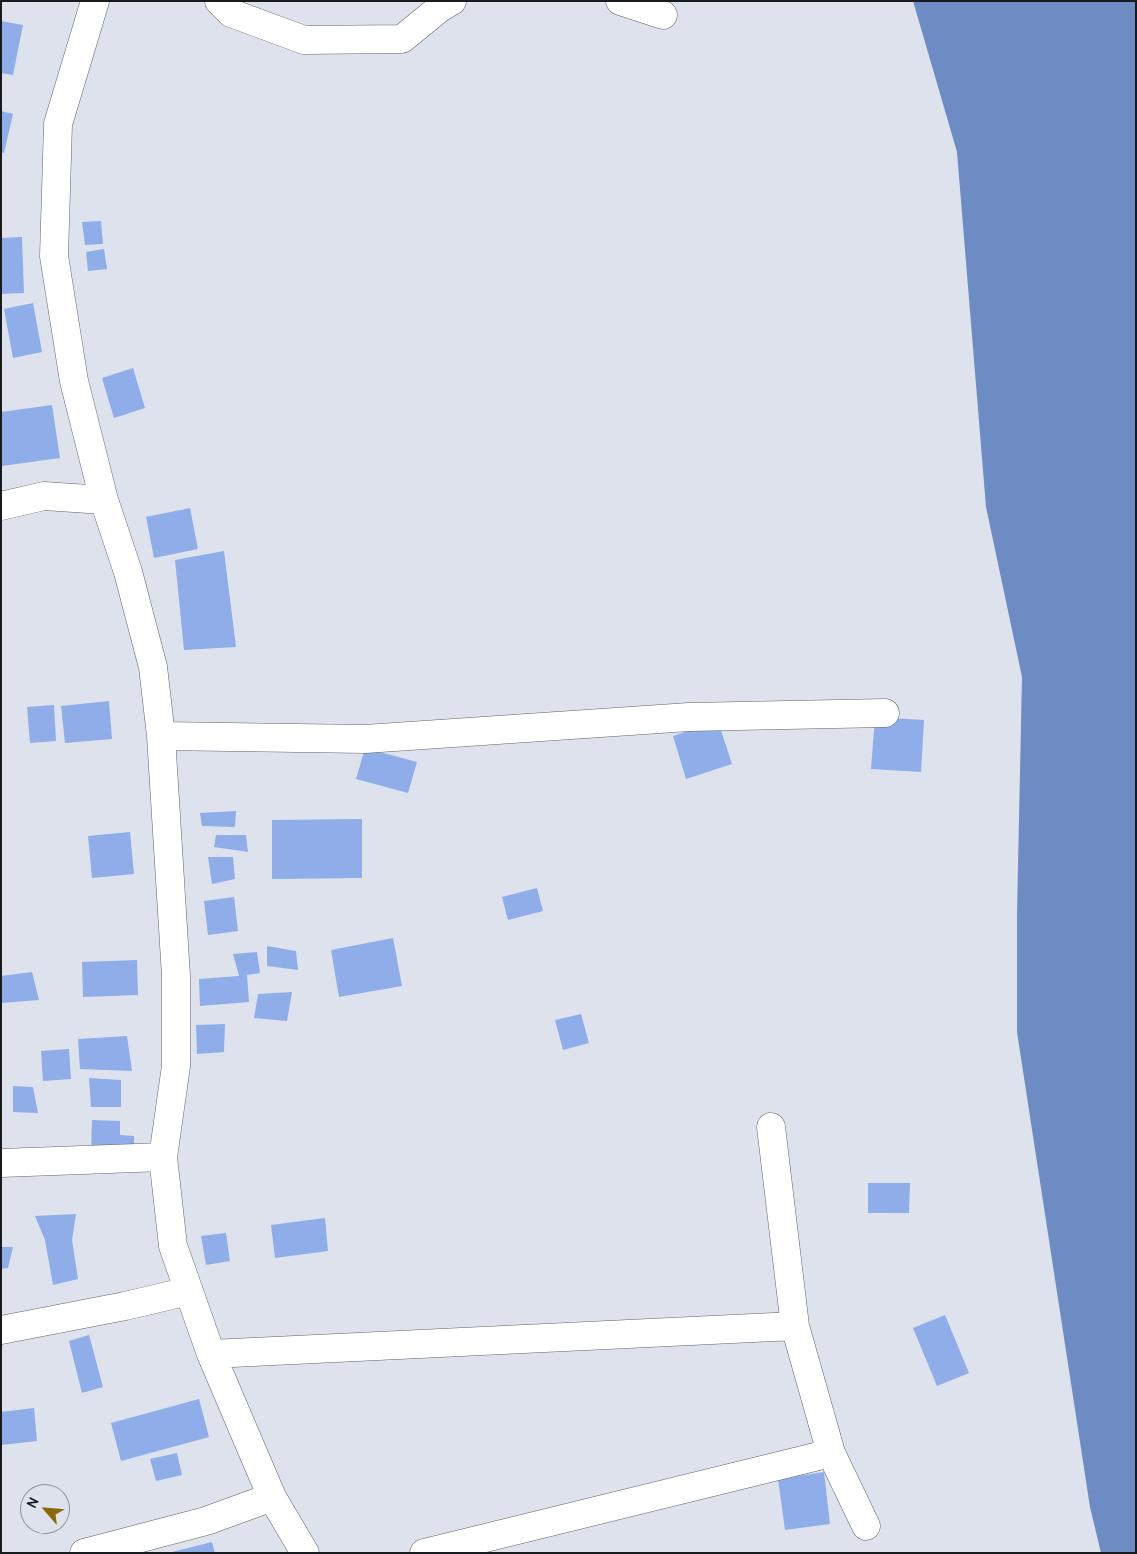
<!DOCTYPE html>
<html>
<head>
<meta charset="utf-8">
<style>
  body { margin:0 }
  #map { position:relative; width:1137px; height:1554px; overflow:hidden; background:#dde2ec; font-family:Cabin,sans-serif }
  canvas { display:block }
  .frame { position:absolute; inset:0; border:2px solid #191a1e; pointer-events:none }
  .north { position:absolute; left:20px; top:1484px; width:50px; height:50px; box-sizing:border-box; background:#dde2ec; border:1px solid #8f929a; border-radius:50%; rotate:297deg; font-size:14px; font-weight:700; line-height:20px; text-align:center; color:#191a1e }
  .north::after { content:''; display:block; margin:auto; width:18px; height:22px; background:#8d680b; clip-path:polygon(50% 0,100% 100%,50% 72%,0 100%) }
</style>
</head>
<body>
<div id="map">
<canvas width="1137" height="1554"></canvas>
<div class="frame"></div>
<div class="north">N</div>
</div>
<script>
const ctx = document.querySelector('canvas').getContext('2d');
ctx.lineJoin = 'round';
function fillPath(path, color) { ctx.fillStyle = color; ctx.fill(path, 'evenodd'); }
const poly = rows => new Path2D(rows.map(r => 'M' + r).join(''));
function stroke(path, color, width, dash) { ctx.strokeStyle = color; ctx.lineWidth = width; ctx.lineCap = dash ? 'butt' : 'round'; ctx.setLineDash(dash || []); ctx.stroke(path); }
const water = poly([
  [913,1,1136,1,1136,1553,1101,1553,1090,1507,1017,1032,1017,914,1022,677,986,507,957,152]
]);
const building = poly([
  [1,21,23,25,13,75,1,73],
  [1,111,13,114,4,153,1,152],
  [101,221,103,244,85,245,82,222],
  [22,237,24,293,1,294,1,238],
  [104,249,107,269,88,271,86,252],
  [33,303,42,352,13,358,4,309],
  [133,368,145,408,114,418,102,378],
  [52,405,60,458,2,466,1,412],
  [190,508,198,549,154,558,146,517],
  [224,551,236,647,184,650,175,560],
  [109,701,112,739,65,743,61,706],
  [54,705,56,741,30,743,27,707],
  [875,717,924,720,921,772,871,769],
  [718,721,732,764,686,779,673,736],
  [365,748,417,762,408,793,356,779],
  [236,811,235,827,202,826,200,813],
  [362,819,362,878,272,879,272,820],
  [130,832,134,874,92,878,88,836],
  [216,835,246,835,248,852,214,847],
  [208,857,233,857,235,879,212,884],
  [537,888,543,911,508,920,502,897],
  [234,897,238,931,208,935,204,901],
  [393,938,402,986,339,997,331,950],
  [267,946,296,951,298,970,267,966],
  [257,952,260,973,247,975,249,1002,200,1006,199,979,239,976,233,954],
  [137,960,138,995,83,997,82,962],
  [32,972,39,1000,1,1003,1,976],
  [292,992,287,1021,254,1018,258,994],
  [581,1014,589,1043,563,1050,555,1020],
  [225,1024,224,1052,197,1054,196,1025],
  [127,1036,132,1071,80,1069,78,1039],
  [69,1049,71,1079,43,1081,41,1051],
  [89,1078,121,1080,121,1107,91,1107],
  [13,1086,33,1087,38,1113,13,1112],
  [92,1120,120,1121,120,1135,134,1136,134,1156,91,1155],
  [868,1183,910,1183,909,1213,868,1213],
  [76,1214,72,1240,78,1279,53,1285,45,1240,35,1216],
  [325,1218,328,1251,275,1258,271,1225],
  [226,1233,230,1261,206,1265,201,1236],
  [1,1247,13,1247,8,1268,1,1269],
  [945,1315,969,1373,937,1386,913,1328],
  [89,1335,103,1387,82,1393,69,1341],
  [199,1399,209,1437,121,1461,111,1423],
  [34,1408,37,1441,1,1445,1,1412],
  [177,1453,182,1475,156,1481,150,1459],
  [824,1472,830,1524,785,1530,778,1479],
  [212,1542,215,1553,172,1553,172,1552]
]);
const minor = poly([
  [95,1,58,124,54,256,74,381,104,500,128,572,153,667,161,736,176,976,176,1066,163,1157,173,1246,211,1354,272,1497,305,1553],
  [219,1,231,13,304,40,402,39,440,8,452,1],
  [620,1,663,15],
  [1,506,44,496,104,500],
  [161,736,365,739,689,717,885,713],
  [771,1127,795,1326,831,1453,866,1526],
  [1,1163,163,1157],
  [1,1330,125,1306,189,1291],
  [211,1354,795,1326],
  [84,1553,206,1521,272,1497],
  [424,1553,831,1453]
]);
fillPath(water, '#6e8cc4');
fillPath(building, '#8faee9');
stroke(minor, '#5f636c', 29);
stroke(minor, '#fff', 28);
</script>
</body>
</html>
